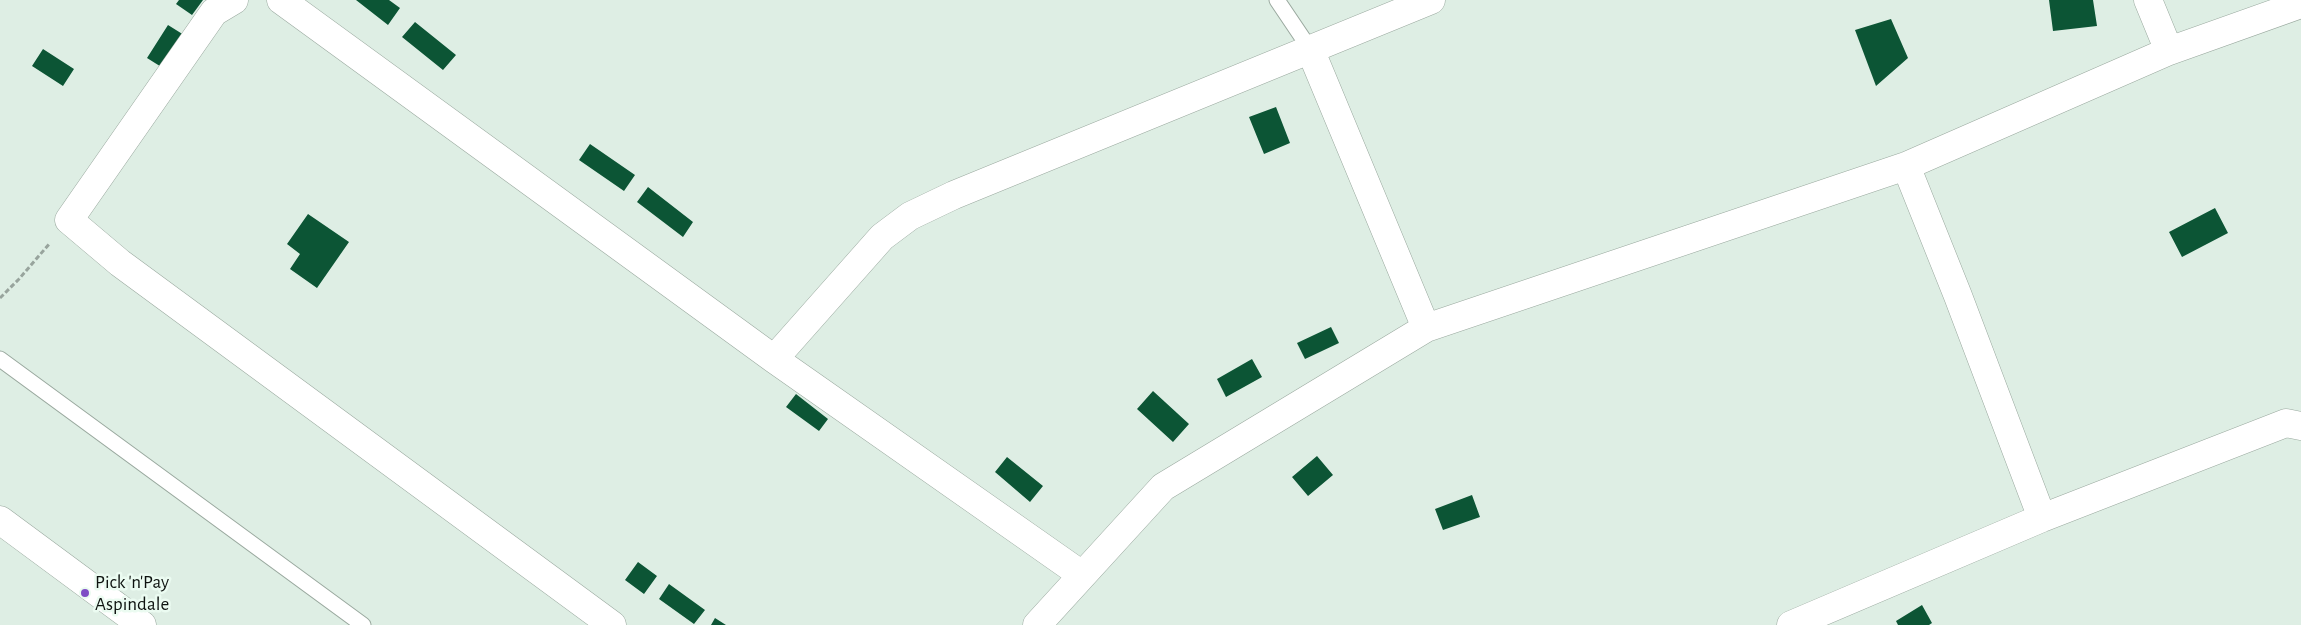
<!DOCTYPE html>
<html>
<head>
<meta charset="utf-8">
<style>
  body { margin:0 }
  canvas { display:block; background:#deeee4 }
</style>
</head>
<body>
<canvas width="2301" height="625"></canvas>
<script>
const ctx = document.querySelector('canvas').getContext('2d');
ctx.lineJoin = 'round';
function fillPath(path, color) { ctx.fillStyle = color; ctx.fill(path, 'evenodd'); }
const poly = rows => new Path2D(rows.map(r => 'M' + r).join(''));
function stroke(path, color, width, dash) { ctx.strokeStyle = color; ctx.lineWidth = width; ctx.lineCap = dash ? 'butt' : 'round'; ctx.setLineDash(dash || []); ctx.stroke(path); }
function label(font, color, halo, rows, align = 'center') {
  ctx.font = font + ' "Alegreya Sans",sans-serif'; ctx.lineWidth = 5; ctx.setLineDash([]); ctx.textBaseline = 'middle'; ctx.strokeStyle = halo; ctx.fillStyle = color; for (const [text, x, y, turn = 0] of rows) {
    ctx.save(); ctx.translate(x, y); ctx.rotate((+turn || 0) * Math.PI / 180); ctx.textAlign = isNaN(turn) ? turn : align; if (halo) ctx.strokeText(text, 0, 0); ctx.fillText(text, 0, 0); ctx.restore();
  }
}
const building = poly([
  [179,0,203,0,192,15,176,4],
  [356,0,389,0,400,8,388,25],
  [2049,0,2093,0,2097,26,2053,31],
  [1891,19,1908,58,1876,86,1855,30],
  [415,22,456,55,443,70,402,37],
  [168,25,184,35,163,68,147,58],
  [43,49,74,69,63,86,32,66],
  [1276,107,1290,143,1264,154,1249,117],
  [590,144,635,175,624,191,579,160],
  [648,187,693,222,683,237,637,202],
  [2215,208,2228,233,2182,257,2169,232],
  [308,214,349,242,317,288,290,269,300,254,287,244],
  [1331,327,1339,343,1305,359,1297,343],
  [1252,359,1262,377,1226,397,1217,379],
  [1153,391,1189,424,1173,442,1137,409],
  [796,394,828,419,819,431,786,407],
  [1317,456,1333,475,1308,496,1292,477],
  [1007,457,1043,486,1030,502,995,472],
  [1472,495,1480,517,1443,530,1435,509],
  [638,562,657,576,644,594,625,580],
  [669,584,705,610,694,624,659,599],
  [1922,605,1932,623,1929,625,1898,625,1896,621],
  [715,618,726,625,711,625]
]);
const path = poly([
  [0,298,19,279,50,243]
]);
const lane = poly([
  [1277,0,1310,49],
  [0,359,363,625]
]);
const street = poly([
  [234,0,214,12,69,220,120,263,612,625],
  [281,0,774,359,1082,575],
  [2148,0,2169,51],
  [1310,49,1426,328],
  [1906,166,1958,296,2042,518],
  [774,359,882,237,910,216,954,195,1431,0],
  [1037,625,1163,487,1426,328,1906,166,2169,51,2301,4],
  [1791,625,2042,518,2286,423,2301,426]
]);
const secondary = poly([
  [0,520,142,625]
]);
const markers = [
  [85,593,5,"#7f4dc5"]
];
const poiNames = [
  ["Pick 'n'Pay",95,582],
  ["Aspindale",95,604]
];
fillPath(building, '#0c5535');
stroke(lane, '#9aa99f', 17);
stroke(street, '#9aa99f', 29);
stroke(secondary, '#9aa99f', 29);
stroke(path, '#98a49d', 3, [5, 2.5]);
stroke(lane, '#fff', 15);
stroke(street, '#fff', 28);
stroke(secondary, '#fff', 28);
for (const [x, y, r, color] of markers) { const dot = new Path2D(); dot.arc(x, y, r, 0, 2 * Math.PI); ctx.fillStyle = color; ctx.fill(dot); stroke(dot, '#ebfbf1', 2); }
label('19px', '#0d120f', '#ebfbf1', poiNames, 'left');
</script>
</body>
</html>
